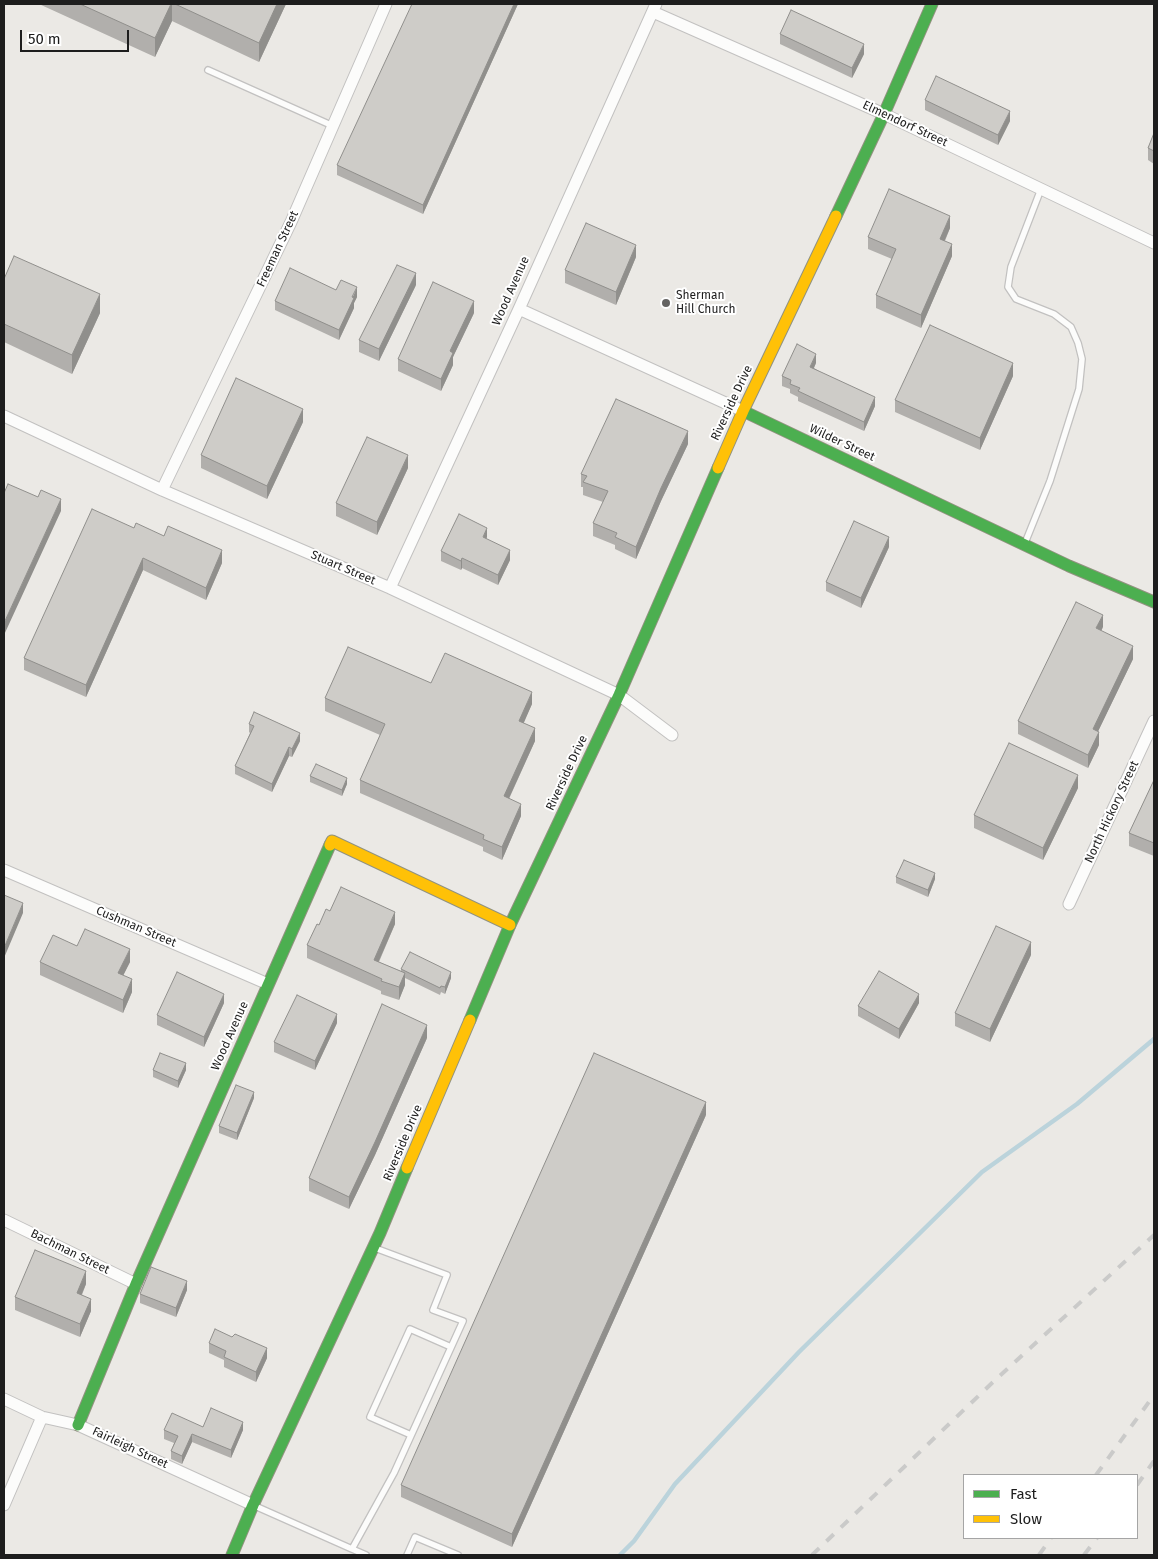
<!DOCTYPE html>
<html>
<head>
<meta charset="utf-8">
<style>
  body { margin:0 }
  #map { position:relative; width:1158px; height:1559px; overflow:hidden; background:#ebe9e5; font-family:"Fira Sans",sans-serif }
  canvas { display:block }
  .frame { position:absolute; inset:0; border:5px solid #1d1d1d; pointer-events:none }
  .legend { position:absolute; left:963px; top:1474px; width:175px; height:65px; box-sizing:border-box; background:#fff; border:1px solid #a5a5a5; margin:0; padding:6px 9px; list-style:none; font-size:15px; color:#1d1d1d }
  .legend li { display:flex; align-items:center; gap:10px; height:25px }
  .legend b { width:25px; border:1px solid #a5a5a5 }
  .scale { position:absolute; left:20px; top:30px; width:109px; height:22px; box-sizing:border-box; border:2px solid #1d1d1d; border-top:0; padding-left:6px; font-size:15px; line-height:18px; white-space:nowrap; color:#1d1d1d; -webkit-text-stroke:4px #fff; paint-order:stroke }
</style>
</head>
<body>
<div id="map">
<canvas width="1158" height="1559"></canvas>
<div class="frame"></div>
<ul class="legend">
<li><b style="height:6px;background:#4caf50"></b>Fast</li>
<li><b style="height:6px;background:#ffc107"></b>Slow</li>
</ul>
<div class="scale">50 m</div>
</div>
<script>
const ctx = document.querySelector('canvas').getContext('2d');
ctx.lineJoin = 'round';
const poly = rows => new Path2D(rows.map(r => 'M' + r).join(''));
function stroke(path, color, width, dash) { ctx.strokeStyle = color; ctx.lineWidth = width; ctx.lineCap = dash ? 'butt' : 'round'; ctx.setLineDash(dash || []); ctx.stroke(path); }
function fillPath(path, color) { ctx.fillStyle = color; ctx.fill(path, 'evenodd'); }
function label(font, color, halo, rows, align = 'center') {
  ctx.font = font + ' "Fira Sans",sans-serif'; ctx.lineWidth = 4; ctx.setLineDash([]); ctx.textBaseline = 'middle'; ctx.strokeStyle = halo; ctx.fillStyle = color; for (const [text, x, y, turn = 0] of rows) {
    ctx.save(); ctx.translate(x, y); ctx.rotate((+turn || 0) * Math.PI / 180); ctx.textAlign = isNaN(turn) ? turn : align; if (halo) ctx.strokeText(text, 0, 0); ctx.fillText(text, 0, 0); ctx.restore();
  }
}
const stream = poly([
  [620,1555,634,1541,675,1484,799,1352,982,1172,1077,1104,1154,1039]
]);
const lane = poly([
  [208,70,333,126],
  [1025,543,1050,481,1079,389,1082,359,1078,343,1071,327,1054,314,1016,299,1008,287,1011,267,1041,189],
  [411,1435,370,1417,410,1329,451,1347],
  [255,1506,352,1549,394,1473,463,1321,433,1310,447,1275,375,1248],
  [352,1549,366,1555],
  [407,1555,415,1537,458,1555]
]);
const street = poly([
  [653,12,884,114,1154,243],
  [519,309,743,411],
  [4,416,162,490,390,588,619,695,672,735],
  [162,490,291,222,386,4],
  [390,588,519,309,656,4],
  [4,870,268,984],
  [1069,904,1154,721],
  [4,1220,136,1284],
  [4,1399,42,1417,78,1425,253,1505],
  [4,1505,42,1417]
]);
const fast = poly([
  [836,216,884,114,932,4],
  [743,411,1069,566,1154,602],
  [470,1020,510,925,619,695,718,468],
  [78,1425,136,1284,330,845],
  [232,1555,253,1505,380,1233,407,1168]
]);
const slow = poly([
  [718,468,743,411,836,216],
  [330,845,332,841,510,925],
  [407,1168,470,1020]
]);
const rail = poly([
  [1096,1475,1154,1395],
  [1137,1485,1154,1461],
  [812,1555,992,1383,1154,1235],
  [1039,1555,1051,1538],
  [1084,1555,1097,1538]
]);
const wall = poly([
  [39,4,286,4,259,62,172,21,155,57],
  [518,4,423,214,337,175,337,165],
  [780,34,864,54,852,78,780,44],
  [925,100,1010,121,998,145,925,110],
  [1154,133,1154,164,1148,160,1148,148],
  [950,228,945,241,952,256,921,328,876,308,876,295,892,259,868,249,868,237],
  [636,257,616,305,565,283,565,270],
  [4,279,100,313,72,374,4,342],
  [416,285,379,361,359,352,359,340],
  [336,290,357,297,354,303,354,308,339,340,275,310,275,301],
  [474,313,453,357,453,365,441,391,398,371,398,359],
  [816,363,814,368,875,406,864,431,798,401,798,397,790,393,790,389,782,386,782,376],
  [1013,376,980,450,895,412,895,400],
  [303,422,267,499,201,468,201,455],
  [688,444,661,501,636,559,615,549,615,545,593,536,593,523,603,502,583,495,583,487,581,487,581,474],
  [408,468,377,535,336,516,336,503],
  [134,528,222,563,206,600,143,570,86,697,24,670,24,658],
  [487,537,486,539,510,560,498,585,462,568,461,570,441,561,441,551],
  [889,547,861,608,826,591,826,582],
  [1103,627,1101,631,1133,659,1098,731,1099,745,1088,768,1018,734,1018,721],
  [431,683,532,704,523,723,535,741,509,799,521,816,502,860,483,851,483,847,360,793,360,780,380,735,325,711,325,698],
  [249,724,300,741,292,757,289,756,272,792,235,774,235,766,250,733,249,732],
  [310,776,347,784,342,796,310,782],
  [1154,780,1154,856,1129,846,1129,833],
  [1078,788,1043,860,974,828,974,815],
  [896,877,935,879,928,897,896,883],
  [330,911,395,924,379,962,401,971,401,969,451,978,445,994,441,992,440,995,405,978,405,985,399,1000,381,994,381,991,307,958,307,945,319,925],
  [77,946,130,962,123,975,132,992,123,1013,40,975,40,962],
  [1031,955,990,1042,955,1026,955,1013],
  [224,1003,204,1047,157,1025,157,1015],
  [919,1003,899,1039,858,1016,858,1006],
  [337,1023,315,1070,274,1052,274,1042],
  [427,1038,375,1155,349,1209,309,1191,309,1178],
  [153,1070,186,1070,178,1088,153,1077],
  [254,1098,237,1140,219,1133,219,1126],
  [706,1115,512,1547,401,1497,401,1485],
  [86,1284,82,1295,91,1311,80,1337,15,1310,15,1297],
  [187,1290,176,1317,140,1303,140,1294],
  [232,1337,267,1358,256,1382,224,1367,224,1360,209,1353,209,1343],
  [203,1427,243,1430,231,1458,192,1442,182,1464,171,1459,171,1451,174,1443,164,1439,164,1430]
]);
const shadedWall = poly([
  [171,4,172,4,172,21,155,57,155,38],
  [277,4,286,4,259,62,259,43],
  [514,4,518,4,423,214,423,205],
  [864,44,864,54,852,78,852,68],
  [1010,111,1010,121,998,145,998,135],
  [950,216,950,228,940,251,940,239],
  [952,244,952,256,921,328,921,315],
  [636,245,636,257,616,305,616,292],
  [416,273,416,285,379,361,379,349],
  [357,287,357,297,354,303,354,308,339,340,339,330],
  [100,294,100,313,72,374,72,355],
  [474,301,474,313,453,357,453,365,441,391,441,379,450,351],
  [816,354,816,363,810,376,810,367],
  [1013,363,1013,376,980,450,980,438],
  [875,397,875,406,864,431,864,422],
  [303,409,303,422,267,499,267,486],
  [688,431,688,444,661,501,636,559,636,547,661,488],
  [408,455,408,468,377,535,377,522],
  [61,499,61,511,4,635,4,623],
  [487,528,487,537,483,547,483,537],
  [889,537,889,547,861,608,861,598],
  [222,550,222,563,206,600,206,588],
  [510,550,510,560,498,585,498,575],
  [143,558,143,570,86,697,86,685],
  [462,558,462,568,461,570,461,561],
  [1103,615,1103,627,1096,641,1096,628],
  [1133,646,1133,659,1093,742,1093,729],
  [532,692,532,704,519,734,519,721],
  [535,728,535,741,504,809,504,796],
  [1099,732,1099,745,1088,768,1088,755],
  [300,733,300,741,292,757,292,749],
  [289,747,289,756,272,792,272,784],
  [1078,775,1078,788,1043,860,1043,848],
  [347,778,347,784,342,796,342,790],
  [521,804,521,816,502,860,502,847],
  [935,873,935,879,928,897,928,890],
  [23,903,23,913,4,958,4,948],
  [395,912,395,924,374,972,374,960],
  [1031,942,1031,955,990,1042,990,1029],
  [130,949,130,962,118,986,118,973],
  [451,972,451,978,445,994,445,987],
  [405,973,405,985,399,1000,399,987],
  [132,979,132,992,123,1013,123,1000],
  [224,994,224,1003,204,1047,204,1037],
  [919,994,919,1003,899,1039,899,1029],
  [337,1014,337,1023,315,1070,315,1061],
  [427,1025,427,1038,375,1155,349,1209,349,1197],
  [186,1063,186,1070,178,1088,178,1081],
  [254,1092,254,1098,237,1140,237,1133],
  [706,1102,706,1115,512,1547,512,1534],
  [86,1271,86,1284,77,1305,77,1293],
  [187,1281,187,1290,176,1317,176,1308],
  [91,1299,91,1311,80,1337,80,1324],
  [267,1348,267,1358,256,1382,256,1372],
  [243,1422,243,1430,231,1458,231,1450],
  [192,1434,192,1442,182,1464,182,1456]
]);
const building = poly([
  [80,4,171,4,155,38,80,4],
  [175,4,277,4,259,43,175,4],
  [412,4,514,4,423,205,337,165,412,4],
  [791,10,864,44,852,68,780,34,791,10],
  [936,76,1010,111,998,135,925,100,936,76],
  [1154,133,1154,151,1148,148,1154,133],
  [889,189,950,216,940,239,952,244,921,315,876,295,896,249,868,237,889,189],
  [586,223,636,245,616,292,565,270,586,223],
  [14,256,100,294,72,355,4,324,4,279,14,256],
  [397,265,416,273,379,349,359,340,397,265],
  [290,268,336,290,341,280,357,287,352,297,354,298,339,330,275,301,290,268],
  [433,282,474,301,450,351,453,353,441,379,398,359,433,282],
  [930,325,1013,363,980,438,895,400,930,325],
  [797,344,816,354,810,367,875,397,864,422,798,391,800,388,790,384,791,380,782,376,797,344],
  [236,378,303,409,267,486,201,455,236,378],
  [616,399,688,431,661,488,636,547,615,537,617,533,593,523,608,491,583,482,587,476,581,474,616,399],
  [367,437,408,455,377,522,336,503,367,437],
  [8,484,38,497,41,490,61,499,4,623,4,493,8,484],
  [92,509,134,528,136,523,164,536,168,526,222,550,206,588,143,558,86,685,24,658,92,509],
  [459,514,487,528,483,537,510,550,498,575,462,558,461,561,441,551,459,514],
  [854,521,889,537,861,598,826,582,854,521],
  [1076,602,1103,615,1096,628,1133,646,1093,729,1099,732,1088,755,1018,721,1076,602],
  [348,647,431,683,445,653,532,692,519,721,535,728,504,796,521,804,502,847,483,839,484,835,360,780,385,724,325,698,348,647],
  [254,712,300,733,292,749,289,747,272,784,235,766,254,726,249,724,254,712],
  [1009,743,1078,775,1043,848,974,815,1009,743],
  [316,764,347,778,342,790,310,776,316,764],
  [1154,780,1154,843,1129,833,1154,780],
  [904,860,935,873,928,890,896,877,904,860],
  [341,887,395,912,374,960,405,973,399,987,381,981,382,979,307,945,317,924,319,925,326,909,330,911,341,887],
  [4,895,23,903,4,948,4,895],
  [996,926,1031,942,990,1029,955,1013,996,926],
  [85,929,130,949,118,973,132,979,123,1000,40,962,53,935,77,946,85,929],
  [410,952,451,972,445,987,441,986,440,988,401,969,410,952],
  [879,971,919,994,899,1029,858,1006,879,971],
  [177,972,224,994,204,1037,157,1015,177,972],
  [297,995,337,1014,315,1061,274,1042,297,995],
  [382,1004,427,1025,375,1142,349,1197,309,1178,382,1004],
  [160,1053,186,1063,178,1081,153,1070,160,1053],
  [594,1053,706,1102,512,1534,401,1485,594,1053],
  [236,1085,254,1092,237,1133,219,1126,236,1085],
  [35,1250,86,1271,77,1293,91,1299,80,1324,15,1297,35,1250],
  [151,1267,187,1281,176,1308,140,1294,151,1267],
  [215,1329,232,1337,235,1334,267,1348,256,1372,224,1357,226,1351,209,1343,215,1329],
  [211,1408,243,1422,231,1450,192,1434,182,1456,171,1451,178,1436,164,1430,172,1413,203,1427,211,1408]
]);
const markers = [
  [666,303,5,"#656463"]
];
const streetNames = [
  ["Elmendorf Street",905,124,25],
  ["Freeman Street",278,249,-65],
  ["Wood Avenue",511,291,-66],
  ["Riverside Drive",732,403,-65],
  ["Wilder Street",842,443,25],
  ["Stuart Street",343,568,23],
  ["Riverside Drive",567,773,-65],
  ["North Hickory Street",1112,812,-65],
  ["Cushman Street",136,927,23],
  ["Wood Avenue",230,1036,-66],
  ["Riverside Drive",403,1143,-67],
  ["Bachman Street",70,1252,26],
  ["Fairleigh Street",130,1448,25]
];
const poiNames = [
  ["Sherman",676,296],
  ["Hill Church",676,310]
];
stroke(stream, '#bbd3db', 4.5);
stroke(lane, '#c2c1c0', 8);
stroke(street, '#c2c1c0', 13);
stroke(fast, '#91927f', 13);
stroke(slow, '#91927f', 13);
stroke(lane, '#fcfcfb', 5.5);
stroke(street, '#fcfcfb', 11);
stroke(fast, '#4caf50', 11);
stroke(slow, '#ffc107', 11);
stroke(rail, '#cacac9', 4, [10, 10]);
fillPath(wall, '#b1afac');
fillPath(shadedWall, '#908f8c');
fillPath(building, '#ceccc8');
stroke(building, '#908f8c', 1);
for (const [x, y, r, color] of markers) { const dot = new Path2D(); dot.arc(x, y, r, 0, 2 * Math.PI); ctx.fillStyle = color; ctx.fill(dot); stroke(dot, '#fff', 2); }
label('12px', '#1d1d1d', '#fff', streetNames);
label('12px', '#1d1d1d', '#fff', poiNames, 'left');
</script>
</body>
</html>
